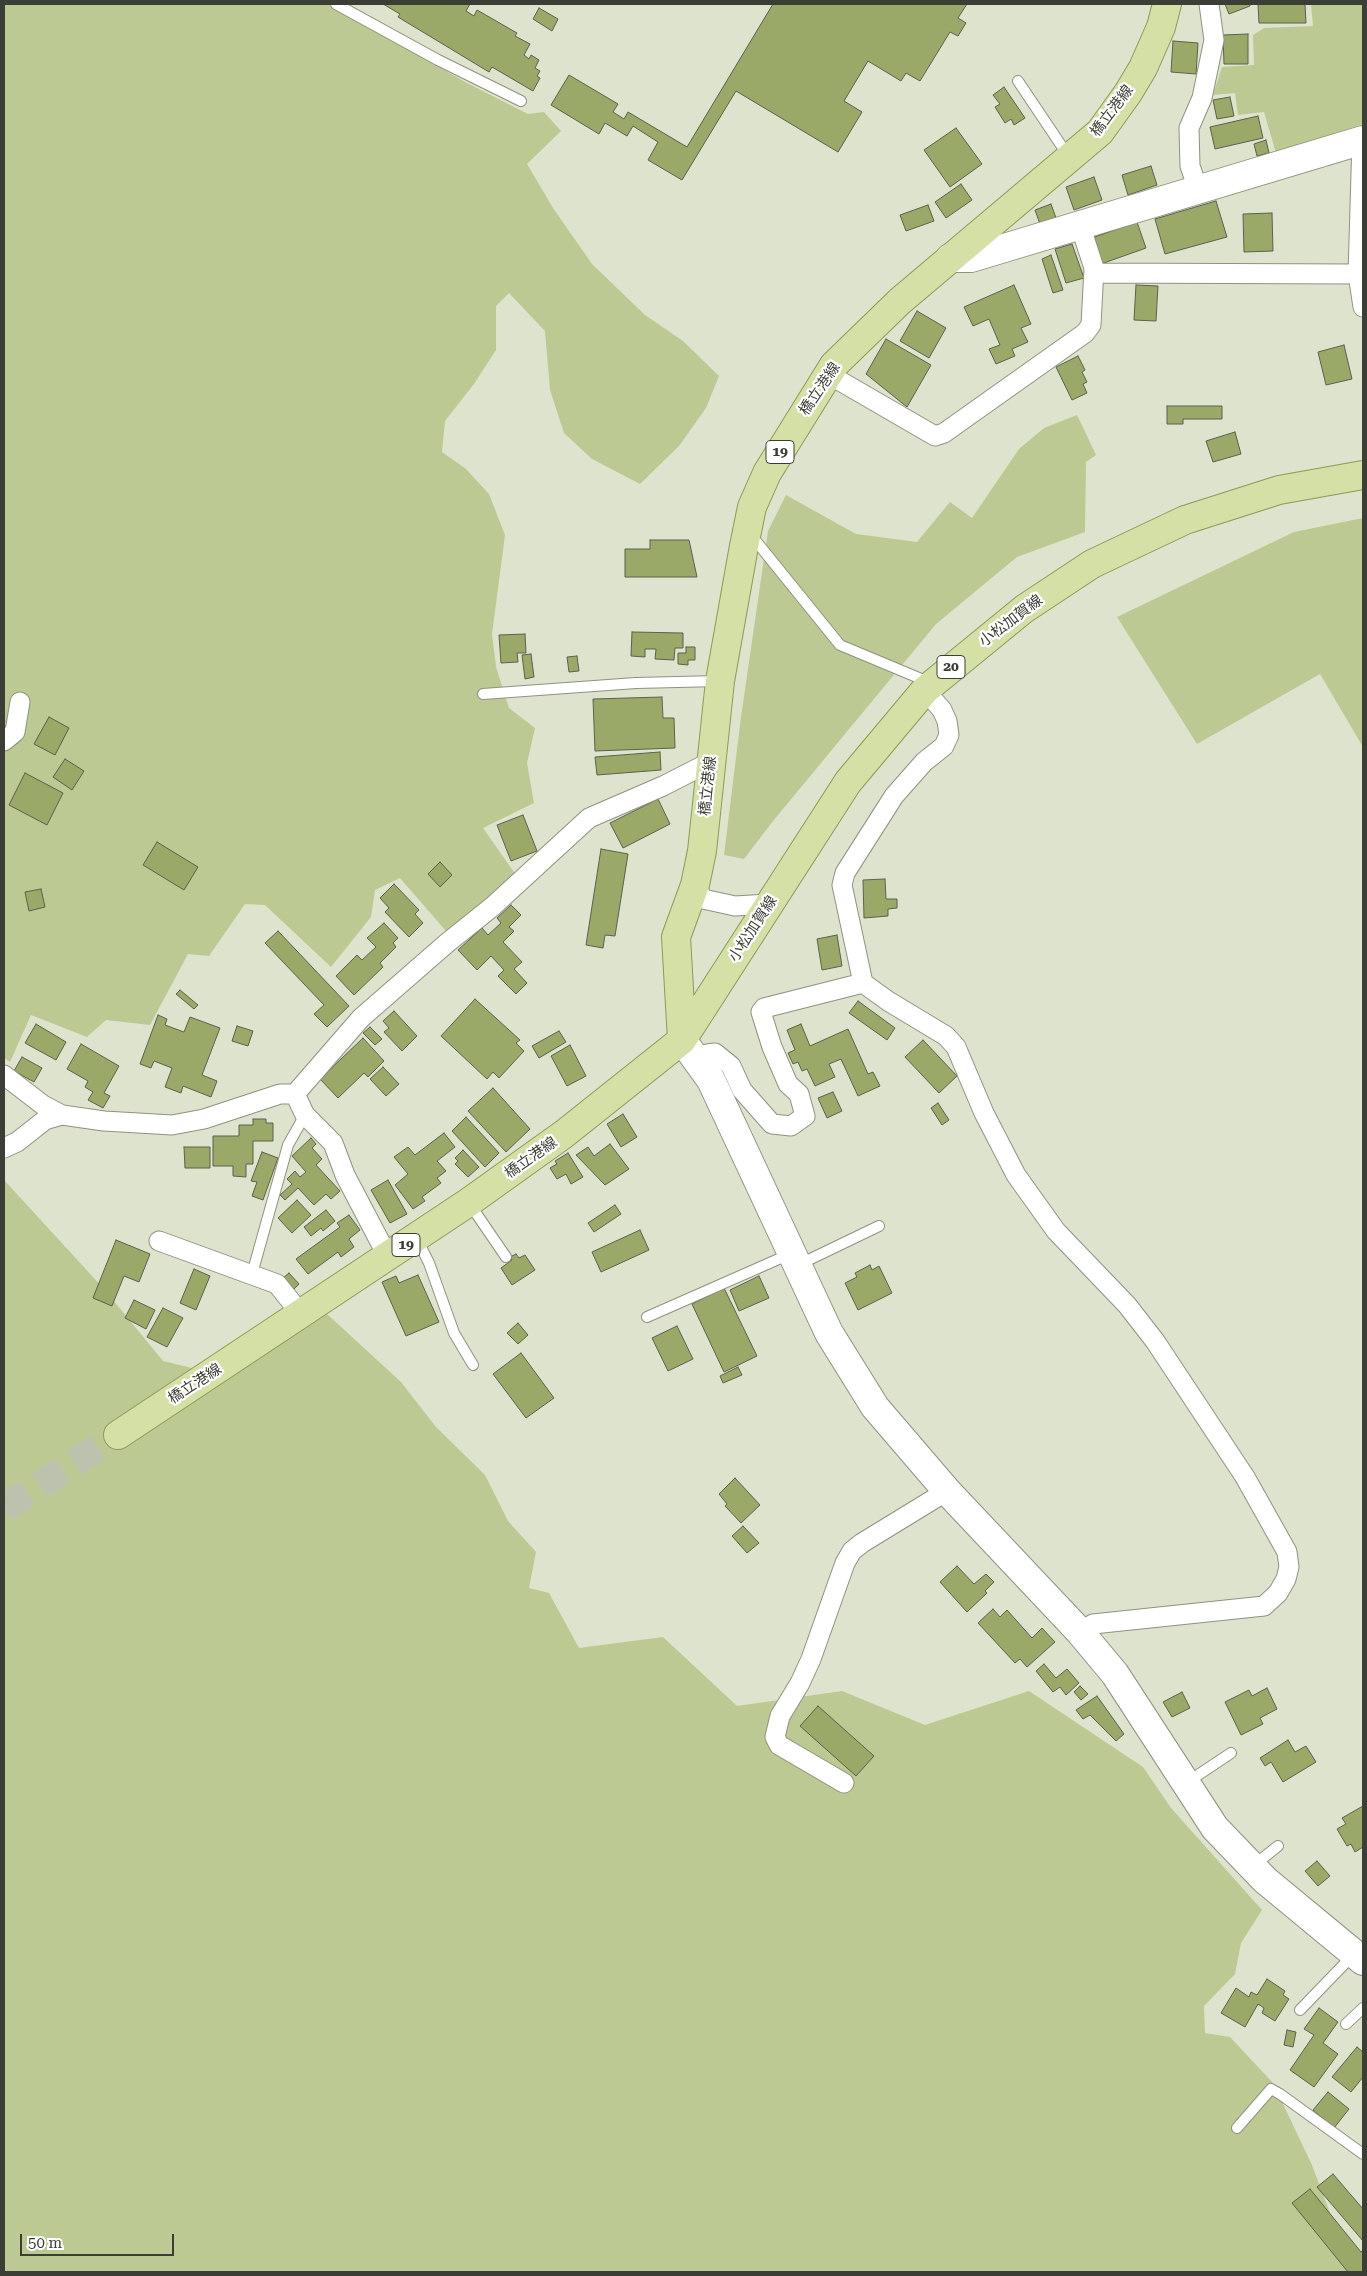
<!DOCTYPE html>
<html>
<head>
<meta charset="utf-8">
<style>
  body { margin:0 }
  #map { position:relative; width:1367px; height:2276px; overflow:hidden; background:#dde3cd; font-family:"Roboto Serif",serif }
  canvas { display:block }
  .frame { position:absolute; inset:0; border:5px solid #3b3e35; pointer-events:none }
  .scale { position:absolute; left:20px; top:2234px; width:154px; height:22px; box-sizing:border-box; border:2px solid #3b3e35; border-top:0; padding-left:6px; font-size:15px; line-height:18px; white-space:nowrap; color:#3b3e35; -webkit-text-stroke:4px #fff; paint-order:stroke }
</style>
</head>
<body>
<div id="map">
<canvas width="1367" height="2276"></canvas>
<div class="frame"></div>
<div class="scale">50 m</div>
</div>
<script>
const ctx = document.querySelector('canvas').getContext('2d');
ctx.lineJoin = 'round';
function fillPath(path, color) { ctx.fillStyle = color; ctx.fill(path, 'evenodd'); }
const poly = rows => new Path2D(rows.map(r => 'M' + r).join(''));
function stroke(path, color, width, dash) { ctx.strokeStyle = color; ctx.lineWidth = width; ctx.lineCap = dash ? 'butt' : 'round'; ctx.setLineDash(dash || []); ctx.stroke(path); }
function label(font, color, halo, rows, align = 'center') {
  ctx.font = font + ' "Roboto Serif","Noto Sans JP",serif'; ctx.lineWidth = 4.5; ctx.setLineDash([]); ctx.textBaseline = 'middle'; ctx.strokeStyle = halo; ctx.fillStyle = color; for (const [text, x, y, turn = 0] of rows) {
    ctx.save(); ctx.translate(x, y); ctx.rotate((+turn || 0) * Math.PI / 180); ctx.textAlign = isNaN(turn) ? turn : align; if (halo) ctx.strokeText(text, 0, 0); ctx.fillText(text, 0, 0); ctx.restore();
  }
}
const green = poly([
  [4,4,328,4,467,83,528,114,544,112,561,131,527,164,553,208,592,264,645,315,683,341,719,376,706,408,679,446,640,484,592,459,564,433,550,390,545,331,509,293,496,306,496,350,474,384,445,421,442,452,466,469,489,494,505,535,492,634,496,667,509,708,535,728,527,763,534,803,483,828,516,875,446,931,400,878,375,890,371,917,331,967,265,905,245,904,209,956,188,954,150,1025,106,1020,87,1037,31,1015,10,1062,4,1058],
  [1311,4,1363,4,1363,124,1276,153,1264,112,1238,115,1235,93,1213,95,1222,67,1254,65,1253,35,1264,28,1313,26],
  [1077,415,1096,455,1086,462,1085,532,1017,557,936,624,773,821,744,859,724,855,741,717,768,531,786,495,856,534,917,542,950,502,972,518,1019,449,1044,428],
  [1363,518,1363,747,1320,674,1197,744,1117,617,1294,532],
  [4,1180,104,1289,163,1361,229,1377,327,1314,401,1382,436,1427,485,1475,508,1521,536,1552,529,1588,549,1593,579,1648,663,1637,737,1706,842,1691,925,1725,1029,1691,1143,1767,1171,1808,1262,1910,1241,1943,1235,1974,1204,2006,1205,2033,1230,2037,1273,2083,1312,2165,1352,2272,4,2272]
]);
const building = poly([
  [383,4,470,4,466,11,474,16,477,10,517,33,515,36,530,44,524,55,529,59,531,55,539,60,535,68,540,71,537,76,540,78,533,91,492,67,489,72,398,17,400,14,383,4],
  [773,4,967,4,958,18,966,23,958,36,950,32,920,81,906,73,901,81,868,61,844,101,862,112,838,152,736,91,682,180,648,160,658,142,633,126,627,136,605,123,599,134,551,105,569,75,618,104,613,112,624,119,628,112,687,147,773,4],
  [1225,4,1250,4,1250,6,1229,14,1225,4],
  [1258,4,1305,4,1306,23,1259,23,1258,4],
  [539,8,558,19,552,31,533,19,539,8],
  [1248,34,1248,64,1224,64,1223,35,1248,34],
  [1173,41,1198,43,1196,74,1171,72,1173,41],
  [1004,87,1025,118,1014,125,1011,119,1005,123,995,107,1000,104,993,95,1004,87],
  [1230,97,1234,116,1217,119,1213,100,1230,97],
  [1258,116,1263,138,1215,149,1210,127,1258,116],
  [956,128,982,164,950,187,924,150,956,128],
  [1266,140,1269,153,1257,156,1254,144,1266,140],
  [1151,166,1157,185,1128,195,1122,175,1151,166],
  [1094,177,1102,200,1074,210,1066,187,1094,177],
  [961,184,972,200,946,218,935,202,961,184],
  [1216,201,1227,237,1165,254,1155,219,1216,201],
  [1051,204,1056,218,1040,224,1035,210,1051,204],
  [928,205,934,221,906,231,900,215,928,205],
  [1272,213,1273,251,1244,252,1243,214,1272,213],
  [1137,222,1146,248,1101,264,1092,238,1137,222],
  [1072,244,1084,278,1066,283,1055,249,1072,244],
  [1051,255,1063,290,1053,293,1042,259,1051,255],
  [1014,285,1031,324,1021,328,1028,342,1012,349,1015,356,996,364,989,349,1000,345,989,319,973,326,964,307,1014,285],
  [1136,285,1158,286,1156,321,1134,320,1136,285],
  [917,311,946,328,929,358,900,341,917,311],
  [886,339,931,365,907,407,866,374,886,339],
  [1344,345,1352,379,1326,385,1318,352,1344,345],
  [1078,356,1085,370,1082,372,1087,382,1083,384,1087,393,1072,400,1056,367,1078,356],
  [1167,406,1222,406,1222,419,1183,419,1183,424,1167,424,1167,406],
  [1235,432,1241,454,1213,462,1206,441,1235,432],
  [650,540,689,540,697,577,625,577,625,549,650,549,650,540],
  [632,632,683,633,683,648,675,648,674,660,655,659,656,649,645,649,645,657,631,656,632,632],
  [525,634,526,653,517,653,518,662,501,663,499,635,525,634],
  [686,647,695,647,695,660,688,660,688,665,678,664,678,653,686,653,686,647],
  [531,654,534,677,525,679,522,655,531,654],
  [577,656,579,671,569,672,567,657,577,656],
  [662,697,663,718,674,718,675,748,595,751,593,699,662,697],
  [49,717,69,728,55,755,34,744,49,717],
  [660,752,661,770,597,775,595,757,660,752],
  [65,759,84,771,72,790,53,777,65,759],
  [25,773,63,793,47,825,9,805,25,773],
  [658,799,670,824,623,848,610,823,658,799],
  [523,815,537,851,511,861,497,825,523,815],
  [157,842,198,867,184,890,143,865,157,842],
  [601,849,628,854,615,936,605,935,603,948,586,945,601,849],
  [440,862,452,875,440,887,428,874,440,862],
  [885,879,886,899,897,899,897,908,888,909,888,916,864,918,863,880,885,879],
  [394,884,419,910,415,914,423,923,409,937,385,912,389,908,380,898,394,884],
  [41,889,45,907,29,911,25,892,41,889],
  [511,905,521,915,509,927,514,931,503,942,522,962,514,969,527,983,516,994,498,976,504,970,491,956,477,970,458,950,482,928,488,935,501,923,497,918,511,905],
  [384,923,398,938,393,943,396,947,380,963,383,967,354,995,336,976,357,955,362,960,376,947,367,938,384,923],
  [278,931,349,1006,327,1027,314,1014,324,1005,265,943,278,931],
  [837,935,842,966,822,970,817,939,837,935],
  [180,990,198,1005,194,1009,176,994,180,990],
  [475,999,520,1040,516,1043,524,1051,499,1078,493,1072,487,1079,441,1036,475,999],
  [858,1001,895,1028,887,1040,849,1013,858,1001],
  [394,1011,417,1036,402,1051,384,1032,389,1028,383,1021,394,1011],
  [158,1015,167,1019,165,1025,184,1032,190,1017,220,1028,202,1075,217,1081,211,1097,183,1086,181,1093,165,1087,172,1068,154,1061,151,1068,140,1064,158,1015],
  [36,1024,66,1042,56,1060,25,1043,36,1024],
  [801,1024,810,1046,848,1029,868,1074,873,1072,880,1086,858,1096,841,1059,829,1064,835,1077,815,1086,807,1069,802,1071,798,1062,793,1064,788,1053,795,1050,787,1030,801,1024],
  [237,1026,253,1031,248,1046,232,1041,237,1026],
  [370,1027,382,1039,375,1045,363,1033,370,1027],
  [559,1031,566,1042,539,1058,532,1046,559,1031],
  [363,1038,384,1061,368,1077,364,1073,338,1098,320,1079,363,1038],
  [923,1040,957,1076,939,1093,905,1057,923,1040],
  [81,1044,119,1066,104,1093,110,1096,103,1108,88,1100,93,1092,85,1087,88,1081,67,1069,81,1044],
  [570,1045,586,1076,567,1086,551,1056,570,1045],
  [22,1057,42,1068,34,1082,14,1071,22,1057],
  [383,1067,399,1084,386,1096,370,1079,383,1067],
  [493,1088,530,1129,506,1152,468,1111,493,1088],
  [833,1092,842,1111,827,1118,818,1098,833,1092],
  [938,1103,949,1120,942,1125,931,1108,938,1103],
  [623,1114,637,1137,621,1147,607,1124,623,1114],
  [466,1117,499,1153,485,1167,452,1131,466,1117],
  [253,1119,266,1119,266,1123,273,1123,273,1141,253,1141,253,1164,246,1164,246,1177,233,1176,233,1166,213,1166,213,1136,239,1136,239,1125,253,1125,253,1119],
  [444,1133,455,1147,437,1161,446,1171,437,1178,441,1183,422,1197,425,1201,413,1209,395,1185,408,1174,394,1157,408,1147,415,1155,444,1133],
  [311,1138,316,1144,312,1148,322,1159,316,1165,340,1191,331,1199,326,1194,314,1205,298,1188,285,1200,280,1195,292,1184,287,1179,295,1171,300,1177,306,1172,292,1156,311,1138],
  [610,1144,629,1169,605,1185,576,1155,588,1147,594,1156,610,1144],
  [184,1147,210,1147,210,1168,185,1168,184,1147],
  [463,1150,479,1167,468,1177,455,1164,458,1161,455,1158,463,1150],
  [262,1152,278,1158,263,1200,252,1196,257,1182,251,1181,262,1152],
  [568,1153,583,1177,571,1184,566,1174,557,1179,550,1168,557,1164,555,1161,568,1153],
  [388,1180,407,1214,390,1223,371,1190,388,1180],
  [297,1200,311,1215,292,1233,278,1218,297,1200],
  [615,1205,621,1214,594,1232,588,1223,615,1205],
  [326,1210,335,1221,323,1231,321,1228,311,1236,304,1227,326,1210],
  [349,1215,360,1230,349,1239,354,1247,341,1257,338,1252,308,1274,296,1259,340,1227,337,1223,349,1215],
  [640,1230,649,1250,601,1272,592,1252,640,1230],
  [116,1240,150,1254,139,1282,124,1276,112,1306,93,1298,116,1240],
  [516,1254,519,1258,525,1255,535,1270,512,1285,501,1268,512,1260,510,1257,516,1254],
  [870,1265,872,1270,879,1266,892,1293,858,1310,845,1283,857,1277,855,1273,870,1265],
  [194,1269,210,1276,196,1310,180,1303,194,1269],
  [289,1273,299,1284,293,1290,282,1279,289,1273],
  [418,1275,439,1322,406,1336,382,1282,396,1276,399,1283,418,1275],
  [759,1276,769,1298,739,1311,730,1290,759,1276],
  [724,1288,757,1356,724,1372,692,1304,724,1288],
  [134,1300,155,1310,146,1329,125,1318,134,1300],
  [163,1308,183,1318,167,1347,147,1337,163,1308],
  [518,1323,528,1335,518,1344,507,1333,518,1323],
  [677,1326,693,1359,668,1371,652,1338,677,1326],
  [521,1353,554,1398,526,1418,493,1374,521,1353],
  [738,1367,742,1375,723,1383,720,1376,738,1367],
  [735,1478,760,1505,741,1523,725,1506,727,1504,719,1494,735,1478],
  [743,1526,759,1543,747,1553,732,1536,743,1526],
  [957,1566,974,1584,986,1574,994,1582,985,1591,987,1593,967,1612,940,1582,957,1566],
  [993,1609,1000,1617,1007,1610,1032,1638,1042,1628,1055,1642,1027,1667,1020,1659,1015,1663,978,1623,993,1609],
  [1044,1664,1056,1678,1067,1669,1079,1683,1066,1695,1060,1687,1053,1692,1036,1671,1044,1664],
  [1080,1686,1088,1694,1081,1700,1074,1692,1080,1686],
  [1267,1688,1277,1709,1260,1718,1263,1724,1241,1735,1225,1702,1249,1690,1252,1696,1267,1688],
  [1182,1692,1190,1708,1172,1717,1163,1702,1182,1692],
  [1097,1696,1124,1734,1116,1741,1090,1715,1083,1719,1076,1710,1097,1696],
  [818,1706,874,1756,856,1776,800,1726,818,1706],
  [1288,1740,1295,1752,1306,1746,1316,1762,1283,1782,1271,1762,1265,1766,1260,1758,1288,1740],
  [1363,1806,1363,1847,1355,1852,1351,1844,1347,1846,1337,1829,1346,1824,1342,1818,1363,1806],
  [1317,1861,1330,1876,1318,1886,1305,1871,1317,1861],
  [1267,1979,1285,1991,1283,1995,1289,1999,1275,2021,1262,2013,1264,2008,1258,2004,1245,2027,1221,2013,1236,1988,1249,1997,1251,1992,1257,1995,1267,1979],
  [1319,2008,1338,2022,1323,2043,1338,2054,1314,2087,1290,2070,1314,2035,1304,2029,1319,2008],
  [1287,2030,1296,2032,1293,2047,1284,2045,1287,2030],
  [1357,2047,1363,2052,1363,2077,1351,2092,1332,2077,1357,2047],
  [1328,2092,1349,2109,1334,2128,1313,2110,1328,2092],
  [1333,2174,1363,2209,1363,2241,1317,2187,1333,2174],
  [1310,2189,1361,2252,1363,2250,1363,2272,1348,2272,1292,2203,1310,2189]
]);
const primaryTunnel = poly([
  [4,1508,118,1435]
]);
const lane = poly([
  [336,4,438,60,521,101],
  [1018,81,1069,157],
  [751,535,840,645,931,683],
  [483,694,636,683,719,681],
  [469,1203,506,1257],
  [417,1239,429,1263,454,1333,473,1365],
  [798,1265,879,1226],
  [252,1274,288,1145,305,1115],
  [647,1317,790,1254],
  [1186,1783,1231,1753],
  [1253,1866,1278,1846],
  [1300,2010,1354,1954],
  [1346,2024,1363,2008],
  [1237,2128,1271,2089,1280,2094,1363,2154]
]);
const street = poly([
  [1362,140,1358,274,1363,307],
  [1198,189,1190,166,1189,128,1202,98,1214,40,1209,4],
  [1094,273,1358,274],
  [828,374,935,436,944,433,1085,333,1091,325,1094,268,1080,225],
  [925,690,942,710,947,721,949,735,944,746,924,762,894,796,845,873,842,885,863,983,888,1001,946,1036,956,1047,984,1113,1016,1175,1056,1231,1127,1305,1155,1341,1245,1477,1287,1552,1289,1567,1286,1579,1278,1593,1264,1606,1093,1624,1080,1632],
  [4,741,15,732,20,702],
  [695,885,703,899,735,906,769,904],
  [694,1056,715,1053,731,1066,742,1090,772,1124,791,1126,805,1116,799,1094,788,1084,772,1047,761,1012,764,1008,863,983],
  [4,1075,43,1105,62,1115,104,1121,172,1125,204,1119,280,1094,295,1094],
  [295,1094,361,1018,447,943,492,907,589,818,663,786,710,762],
  [295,1094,305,1115,333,1143,345,1175,388,1257],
  [4,1148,17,1142,45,1120,62,1115],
  [159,1241,277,1284,301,1314],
  [844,1783,779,1745,775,1737,780,1716,800,1683,811,1659,845,1563,852,1551,862,1543,947,1491]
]);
const secondary = poly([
  [950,258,971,258,1363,140],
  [682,1040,711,1080,829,1333,875,1407,947,1491,1080,1632,1115,1674,1215,1828,1265,1880,1363,1961]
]);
const primary = poly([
  [682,1040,676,937,695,885,702,851,720,681,744,546,752,507,767,473,834,365,900,301,1100,132,1128,93,1143,68,1161,27,1167,4],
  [118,1435,469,1202,564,1134,682,1040,848,782,925,690,1024,609,1092,564,1185,520,1279,490,1363,475]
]);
const shields = [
  [780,452,28],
  [951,667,28],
  [406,1245,28]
];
const shieldNames = [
  ["19",780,452],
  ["20",951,667],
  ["19",406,1245]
];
const streetNames = [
  ["橋立港線",1112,111,-53],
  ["橋立港線",820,389,-56],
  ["小松加賀線",1011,621,-37],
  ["橋立港線",708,786,-84],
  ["小松加賀線",753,929,-57],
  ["橋立港線",531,1158,-35],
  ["橋立港線",195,1384,-33]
];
fillPath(green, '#bcc993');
fillPath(building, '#9aa968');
stroke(building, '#5b604d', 1);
stroke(primaryTunnel, '#bdc2af', 28, [28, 14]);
stroke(lane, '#8e937f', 12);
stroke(street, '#8e937f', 21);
stroke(secondary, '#8e937f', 30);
stroke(primary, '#8c9a57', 30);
stroke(lane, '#fff', 10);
stroke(street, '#fff', 19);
stroke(secondary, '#fff', 28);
stroke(primary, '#d4e0a6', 28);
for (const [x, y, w] of shields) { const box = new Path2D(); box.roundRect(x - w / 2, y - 11.5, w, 23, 4); ctx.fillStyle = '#fff'; ctx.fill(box); stroke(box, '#3b3e35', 1); }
label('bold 14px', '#3b3e35', null, shieldNames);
label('15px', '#3b3e35', '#fff', streetNames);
</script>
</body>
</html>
